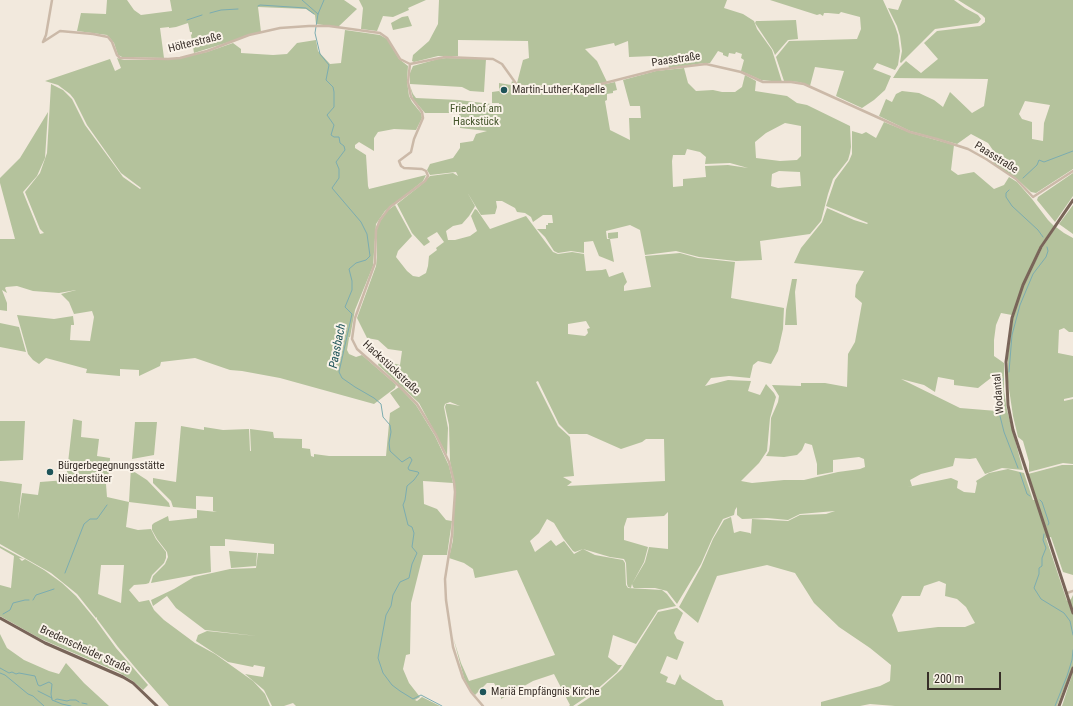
<!DOCTYPE html>
<html>
<head>
<meta charset="utf-8">
<style>
  body { margin:0 }
  #map { position:relative; width:1073px; height:706px; overflow:hidden; background:#f2e9dd; font-family:"Roboto Condensed",sans-serif }
  canvas { display:block }
  .scale { position:absolute; left:927px; top:672px; width:74px; height:18px; box-sizing:border-box; border:2px solid #372e28; border-top:0; padding-left:5px; font-size:12px; line-height:14px; white-space:nowrap; color:#372e28; -webkit-text-stroke:3px #faf3e9; paint-order:stroke }
</style>
</head>
<body>
<div id="map">
<canvas width="1073" height="706"></canvas>
<div class="scale">200 m</div>
</div>
<script>
const ctx = document.querySelector('canvas').getContext('2d');
ctx.lineJoin = 'round';
function fillPath(path, color) { ctx.fillStyle = color; ctx.fill(path, 'evenodd'); }
const poly = rows => new Path2D(rows.map(r => 'M' + r).join(''));
function stroke(path, color, width, dash) { ctx.strokeStyle = color; ctx.lineWidth = width; ctx.lineCap = dash ? 'butt' : 'round'; ctx.setLineDash(dash || []); ctx.stroke(path); }
function label(font, color, halo, rows, align = 'center') {
  ctx.font = font + ' "Roboto Condensed",sans-serif'; ctx.lineWidth = 4; ctx.setLineDash([]); ctx.textBaseline = 'middle'; ctx.strokeStyle = halo; ctx.fillStyle = color; for (const [text, x, y, turn = 0] of rows) {
    ctx.save(); ctx.translate(x, y); ctx.rotate((+turn || 0) * Math.PI / 180); ctx.textAlign = isNaN(turn) ? turn : align; if (halo) ctx.strokeText(text, 0, 0); ctx.fillText(text, 0, 0); ctx.restore();
  }
}
const green = poly([
  [107,0,127,0,134,10,141,15,172,11,170,0,344,0,357,9,338,27,316,24,315,15,306,9,258,7,261,32,194,53,191,35,192,34,192,32,190,32,188,23,176,27,169,28,169,27,160,28,164,58,122,57,118,55,114,43,107,35,77,31,81,13,106,14],
  [359,0,426,0,408,8,409,10,393,17,383,16,377,31,361,29,363,8],
  [439,0,727,0,724,8,743,14,754,21,757,29,772,50,782,82,761,80,741,71,744,60,741,58,742,54,736,52,735,54,729,53,728,57,723,55,723,53,718,51,710,63,705,63,669,68,667,57,654,59,653,56,629,57,628,41,615,46,614,43,585,49,597,61,607,82,598,84,570,86,519,85,517,83,523,60,529,58,528,41,458,40,458,56,438,56,414,62,412,61,413,55,429,41,438,24],
  [770,0,883,0,895,26,898,35,900,51,898,65,895,70,877,63,873,69,891,76,885,90,874,100,862,108,836,96,844,71,815,67,810,86,799,82,784,81,776,57,789,41,857,39,861,29,860,17,841,12,839,14,828,13,824,13,823,16,820,14,817,15],
  [902,0,954,0,965,8,978,15,981,19,978,23,935,29,901,63,900,62,902,51,900,36,897,26,888,8,898,10],
  [958,0,1073,0,1073,169,1036,193,1031,192,1017,179,993,163,995,153,988,143,971,134,957,144,910,131,879,116,886,99,892,102,896,94,902,91,919,93,934,100,943,107,950,92,972,113,984,106,988,79,893,78,900,67,906,61,921,73,938,59,924,43,937,31,980,26,985,22,985,18,982,15],
  [1025,101,1050,105,1044,123,1043,141,1032,139,1032,122,1022,119,1019,114],
  [408,16,412,26,393,30,391,23,402,17],
  [796,20,798,39,788,40,775,55,773,50,755,23,756,21,760,21],
  [345,30,380,35,387,39,399,59,408,66,407,81,409,96,412,102,421,113,422,118,416,130,394,129,378,132,374,138,374,151,359,142,355,145,355,148,366,155,368,186,369,189,426,175,423,181,385,211,376,224,373,266,355,310,350,337,348,338,349,338,347,350,349,354,356,357,362,355,394,383,396,385,395,388,374,404,280,378,242,371,230,370,195,358,161,362,160,366,139,376,139,370,120,369,120,376,86,373,87,369,46,358,39,364,33,360,28,354,17,315,54,319,73,316,74,324,74,325,71,325,70,340,90,341,94,317,92,311,74,314,69,302,61,294,76,290,59,293,33,291,17,286,6,287,5,288,7,293,2,290,7,303,7,311,0,310,0,239,15,239,0,183,0,178,20,158,48,112,45,158,37,176,23,192,40,234,44,233,40,229,25,192,40,173,47,153,51,84,63,90,72,99,85,125,123,177,140,189,141,188,121,173,87,125,74,99,70,94,58,85,45,81,110,59,115,71,121,68,117,58,124,60,168,60,207,52,233,43,241,49,241,53,273,55,287,54,297,43,316,40,318,51,330,64,341,63],
  [446,58,486,59,484,92,470,91,462,87,410,84,410,73,413,66,438,59],
  [684,68,688,83,696,91,713,90,722,92,735,92,742,87,745,75,756,81,755,91,787,96,797,103,807,105,850,126,851,147,850,153,848,160,833,179,828,194,821,221,810,234,760,241,762,260,736,261,699,257,676,251,645,255,640,230,630,225,606,231,607,239,610,239,608,238,608,233,618,232,618,238,610,239,614,262,599,256,593,241,584,242,584,253,571,251,558,253,554,251,545,237,537,229,546,229,546,225,548,225,548,223,553,223,552,215,543,215,533,222,531,217,525,213,517,212,515,208,502,201,496,201,497,207,495,214,481,215,467,192,475,206,474,208,469,216,462,224,453,226,446,231,448,240,455,240,470,236,477,231,471,216,475,209,477,210,490,229,526,216,553,252,558,254,572,252,584,254,586,271,602,270,606,269,609,277,623,272,627,282,624,286,624,291,651,287,645,256,680,253,698,258,735,262,731,298,784,308,783,329,778,351,771,364,758,361,753,365,750,378,729,376,711,378,705,386,728,380,751,381,748,391,760,395,766,384,774,393,776,397,770,418,767,451,759,463,741,481,752,483,784,480,804,480,838,472,860,469,865,467,864,459,859,457,833,460,833,472,817,475,817,464,812,445,805,443,802,450,797,455,784,457,766,456,769,451,770,444,771,418,778,402,779,396,772,385,801,386,801,383,825,383,847,387,848,354,855,342,862,303,855,297,856,285,864,271,794,263,801,248,822,222,827,208,854,220,867,224,868,223,826,206,835,180,849,161,852,154,852,131,862,134,866,132,876,138,884,122,911,133,954,145,951,170,958,175,974,172,994,189,1004,185,1009,177,1017,182,1032,199,1048,220,1054,226,1039,248,1012,315,1001,313,996,325,994,340,994,356,1004,363,1004,391,1007,410,1023,470,1002,468,985,474,976,458,970,459,955,458,953,466,921,474,910,480,912,486,908,487,951,478,958,481,957,488,964,492,975,493,977,483,976,481,989,473,1008,469,1024,473,1033,500,1037,500,1028,474,1062,465,1073,465,1073,575,1063,572,1051,537,1046,538,1067,601,1071,599,1073,595,1073,706,1062,706,1072,675,1070,674,1057,706,895,706,870,704,860,706,821,706,821,702,880,686,890,681,891,665,870,648,839,627,814,603,795,573,767,565,717,576,698,623,679,607,701,567,713,539,724,520,731,517,734,533,740,531,750,533,751,534,752,519,788,521,800,515,826,514,835,511,800,514,788,520,767,518,742,519,737,515,737,507,735,510,734,515,723,519,712,539,701,564,677,604,667,591,655,588,634,588,633,587,632,584,645,562,649,547,668,549,668,512,664,516,627,518,624,527,624,540,648,547,644,562,632,584,631,588,628,587,627,584,626,563,624,559,610,557,583,549,575,552,573,551,563,538,554,523,547,519,539,533,530,541,535,552,551,540,556,546,564,541,574,554,583,549,595,555,623,560,625,563,626,585,628,588,662,590,667,594,676,606,658,610,636,644,613,635,608,657,618,665,622,665,617,672,595,691,573,706,569,706,570,705,554,674,533,681,501,699,501,695,494,683,487,683,475,695,471,691,464,678,453,637,461,663,469,681,555,655,517,570,475,578,473,569,464,563,449,558,453,540,455,486,450,461,449,425,445,407,446,404,450,404,460,406,450,402,445,404,444,407,448,428,447,455,419,403,378,365,380,360,400,365,402,351,388,349,378,340,367,338,357,318,376,266,377,257,377,229,379,223,387,211,395,205,412,236,398,251,396,257,407,271,413,276,419,277,426,273,428,266,429,256,437,250,436,248,444,242,437,232,427,238,430,242,424,246,412,233,397,204,421,185,430,176,453,173,458,176,456,172,430,175,427,170,430,164,453,158,460,148,460,143,473,141,476,134,487,131,460,128,459,113,425,113,413,99,410,86,413,94,416,98,459,100,499,105,499,98,499,103,492,103,492,92,499,91,499,83,511,85,512,81,518,86,523,88,574,89,592,87,615,82,617,90,613,91,613,93,607,94,607,100,605,101,610,130,630,140,629,118,641,118,640,106,630,106,623,80,656,71],
  [785,123,801,126,801,156,797,160,780,161,756,158,755,142,766,133],
  [687,149,700,152,706,157,705,164,730,163,748,168,728,165,705,166,706,177,683,179,683,186,673,187,672,161,673,155,685,155],
  [779,171,800,172,801,186,778,188,771,186,772,174],
  [586,321,590,328,587,329,588,333,585,336,568,334,568,324],
  [996,374,997,379,997,411,960,408,901,379,924,385,935,392,938,377,954,380,954,385,978,388],
  [538,381,559,424,569,434,587,434,621,449,642,442,646,439,664,439,665,481,567,486,572,482,563,477,574,476,570,437,558,426,536,382],
  [939,581,946,584,945,596,957,599,966,607,975,623,965,627,938,627,898,632,892,615,902,596,920,596,924,586],
  [1073,173,1073,196,1055,222,1037,200,1038,197],
  [1073,205,1073,234,1059,224],
  [1056,227,1064,233,1073,238,1073,332,1069,332,1064,328,1059,330,1058,353,1073,356,1073,397,1064,399,1064,401,1073,399,1073,464,1063,463,1029,472,1029,462,1023,441,1018,437,1013,416,1008,382,1008,355,1013,318,1020,294,1042,248],
  [792,279,797,279,795,292,797,325,785,325,786,310],
  [0,323,19,327,26,352,0,347],
  [399,387,416,405,435,436,449,466,453,483,423,481,424,504,437,509,446,520,452,521,447,555,423,555,411,603,410,654,406,655,403,669,409,683,420,697,415,700,417,701,422,697,440,706,296,706,293,703,284,706,272,706,264,690,245,674,263,677,265,667,254,665,253,667,228,662,196,641,198,635,207,631,257,636,205,630,176,608,167,596,153,606,151,600,174,589,194,577,230,569,256,568,258,553,274,554,274,544,225,539,225,546,210,546,211,572,151,583,153,576,165,564,168,557,167,552,157,539,152,530,152,525,154,523,168,516,169,521,197,518,197,510,217,512,213,511,213,497,196,496,196,509,173,507,171,501,153,483,153,478,176,482,181,426,204,430,204,427,223,430,249,429,250,451,251,451,250,429,273,432,274,438,302,439,302,448,310,449,311,456,314,457,314,454,329,456,386,456,390,413,400,407,390,393],
  [73,419,82,421,81,437,99,439,97,456,110,458,109,473,105,480,105,483,106,484,107,497,129,502,131,467,133,471,147,480,169,503,170,507,129,502,126,527,138,530,151,529,156,539,166,552,166,558,164,563,152,575,149,583,146,584,134,585,129,590,139,602,149,600,154,610,164,620,195,643,215,654,253,681,265,694,270,706,169,706,139,672,118,647,97,619,97,617,96,618,77,594,51,573,0,544,0,481,22,484,18,520,22,493,38,495,40,482,66,480],
  [124,565,121,603,98,594,101,565],
  [0,421,25,421,23,460,0,461],
  [135,422,157,422,154,455,132,459],
  [0,546,24,559,19,558,22,561,25,559,44,570,62,583,76,596,95,619,116,648,148,685,143,690,133,681,118,672,41,639,0,616,0,585,11,588,14,556,0,548],
  [229,551,257,553,256,566,231,568],
  [677,608,683,613,674,633,677,639,684,642,677,660,667,656,660,673,668,677,666,682,675,685,680,674,682,679,716,700,722,700,724,706,577,706,592,696,622,669,658,612],
  [0,634,7,648,24,660,49,671,59,674,66,663,84,683,109,706,0,706]
]);
const stream = poly([
  [302,0,318,14],
  [324,0,318,14,315,33,320,54,329,65,326,80,333,87,334,92,334,107,327,115,334,125,331,135,334,137,339,137,340,143,344,146,345,150,336,162,339,169,339,178,332,188,361,222,367,234,370,256,366,260,356,263,349,269,352,281,352,290,345,307,352,314,339,372,342,378,355,387,374,398,381,404,383,417,390,425,391,432,389,443,390,451,402,462,410,457,412,460,408,468,409,470,418,472,419,473,414,480,407,486,405,500,403,505,408,525,412,527,414,533,412,547,417,553,412,564,409,578,400,582,393,595,391,606,386,615,378,658,383,673,392,685,400,691,413,699,421,695,442,706],
  [258,6,260,5,306,8,314,14],
  [210,13,221,10,238,9],
  [187,20,202,15],
  [1023,178,1037,165,1039,160,1044,162,1073,151],
  [1009,190,1006,193,1006,197,1012,206,1038,230,1043,237],
  [1009,372,1012,335,1020,305,1033,274,1046,257,1048,251,1047,247],
  [1003,379,1001,382,997,404,1004,432,1018,468],
  [1020,473,1027,494,1030,496],
  [1040,500,1042,502,1049,523,1048,525],
  [1044,534,1043,540,1046,548,1042,558,1042,566,1039,568,1039,574,1034,588,1041,599,1064,613,1070,621,1073,635],
  [65,573,84,524,90,519,97,519,107,505],
  [33,600,36,595,54,589],
  [3,614,10,610,13,603,25,600,29,600],
  [0,668,9,673,12,672,16,674,19,673,35,676,38,685,40,686,49,682,52,684,51,694,52,700,62,704,71,706],
  [0,673,5,675,28,694,33,696,44,706],
  [38,691,52,698],
  [55,700,57,699,67,701,70,700,76,700,79,702],
  [82,703,87,704],
  [1055,706,1067,676,1072,660,1073,650]
]);
const minor = poly([
  [43,42,60,31,93,34,108,37,112,42,117,55,120,58,168,59,180,58,207,51,249,35,280,28,309,26,329,26,380,33,387,38,400,59,410,64,445,57,493,59,502,64,517,85,529,87,581,87,597,85,656,70,706,64,741,72,763,82,791,82,804,84,910,132,937,139,968,149,986,159,1016,179,1033,197,1073,171],
  [43,42,46,35,52,0],
  [410,64,408,82,411,97,422,112,423,118,414,139,411,152,399,161,401,166,404,168,422,169,426,171,428,176,425,181,390,207,380,220,376,230,375,263,355,318,352,339,357,349,399,386,417,404,436,435,449,462,454,482,455,492,452,535,445,579,446,600,453,647,463,678,471,692,483,706],
  [1067,593,1073,591]
]);
const major = poly([
  [1073,200,1041,247,1023,285,1012,318,1006,362,1008,405,1013,430,1073,613],
  [0,618,45,643,123,677,133,683,157,706],
  [1059,706,1073,668]
]);
const markers = [
  [504,90,4,"#1e5459"],
  [50,472,4,"#1e5459"],
  [483,692,4,"#1e5459"]
];
const streetNames = [
  ["Hölterstraße",195,43,-14],
  ["Paasstraße",676,60,-8],
  ["Paasstraße",996,158,32],
  ["Hackstückstraße",391,368,43],
  ["Wodantal",999,394,-95],
  ["Bredenscheider Straße",85,650,25]
];
const poiNames = [
  ["Martin-Luther-Kapelle",512,90],
  ["Bürgerbegegnungsstätte",58,466],
  ["Niederstüter",58,479],
  ["Mariä Empfängnis Kirche",491,692]
];
const parkNames = [
  ["Friedhof am",476,109],
  ["Hackstück",476,122]
];
const waterNames = [
  ["Paasbach",338,346,-79]
];
fillPath(green, '#b4c29c');
stroke(stream, '#7bacb0', 1);
stroke(minor, '#cbb9a8', 2.5);
stroke(major, '#796559', 3);
for (const [x, y, r, color] of markers) { const dot = new Path2D(); dot.arc(x, y, r, 0, 2 * Math.PI); ctx.fillStyle = color; ctx.fill(dot); stroke(dot, '#faf3e9', 1.5); }
label('11px', '#372e28', '#faf3e9', streetNames);
label('11px', '#372e28', '#faf3e9', poiNames, 'left');
label('11px', '#45562c', '#faf3e9', parkNames);
label('italic 12px', '#1e5459', '#faf3e9', waterNames);
</script>
</body>
</html>
